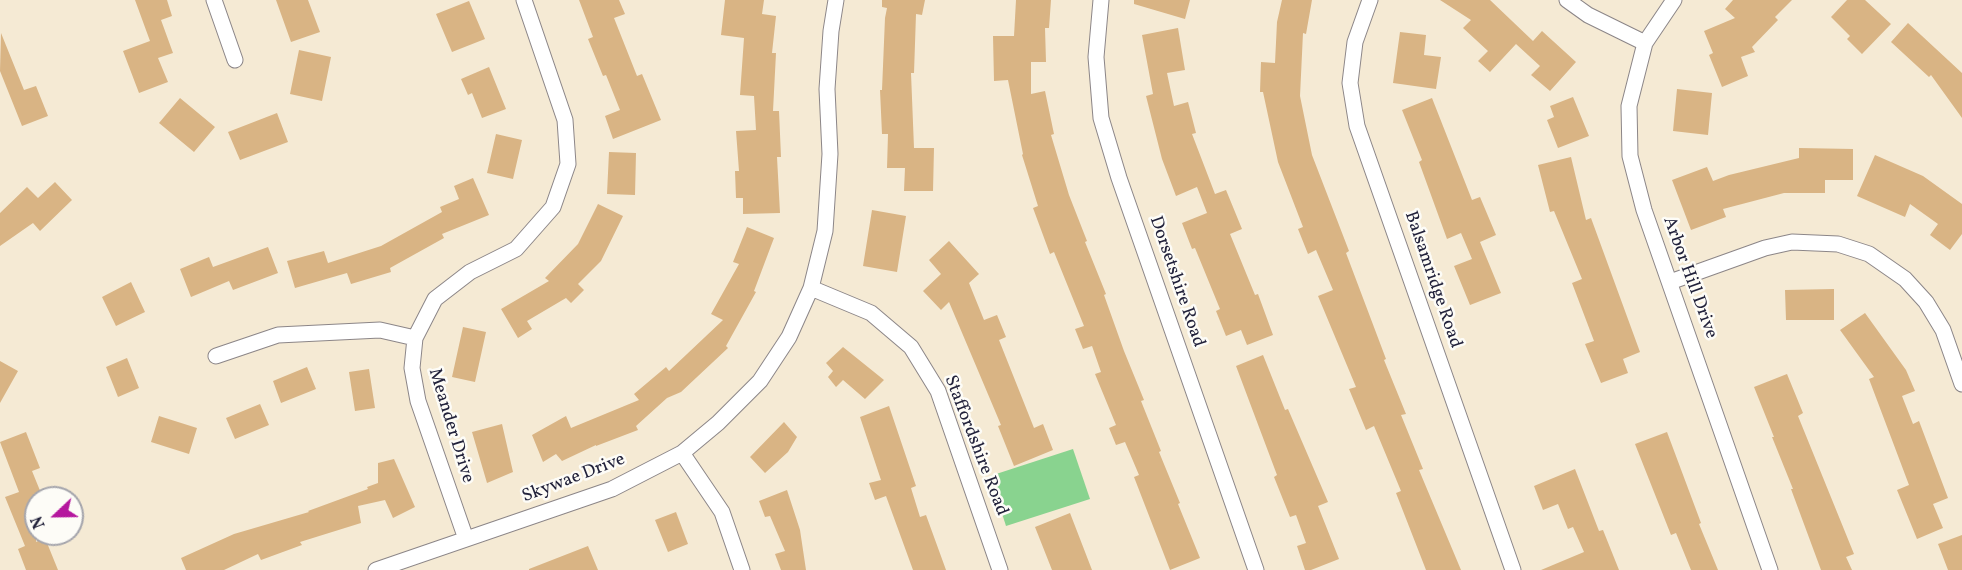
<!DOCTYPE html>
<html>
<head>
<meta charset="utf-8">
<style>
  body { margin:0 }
  #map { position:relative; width:1962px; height:570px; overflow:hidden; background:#f5ead4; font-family:Vollkorn,serif }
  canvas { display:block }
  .north { position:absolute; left:24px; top:486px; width:60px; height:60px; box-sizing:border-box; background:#fdfcf7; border:2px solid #a5a5ac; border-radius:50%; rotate:248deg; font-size:16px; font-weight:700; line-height:24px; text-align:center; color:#22223b }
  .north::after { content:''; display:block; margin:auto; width:21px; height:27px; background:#b5179e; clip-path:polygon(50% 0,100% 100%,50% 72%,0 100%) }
</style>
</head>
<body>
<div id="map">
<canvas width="1962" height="570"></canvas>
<div class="north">N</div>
</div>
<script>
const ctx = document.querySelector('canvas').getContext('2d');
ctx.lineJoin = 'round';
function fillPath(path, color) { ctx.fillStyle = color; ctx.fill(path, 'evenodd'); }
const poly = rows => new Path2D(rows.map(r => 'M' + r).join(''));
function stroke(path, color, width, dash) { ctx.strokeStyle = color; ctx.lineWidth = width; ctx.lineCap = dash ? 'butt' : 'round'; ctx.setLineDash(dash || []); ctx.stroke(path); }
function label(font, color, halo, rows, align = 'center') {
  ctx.font = font + ' Vollkorn,serif'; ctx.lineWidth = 5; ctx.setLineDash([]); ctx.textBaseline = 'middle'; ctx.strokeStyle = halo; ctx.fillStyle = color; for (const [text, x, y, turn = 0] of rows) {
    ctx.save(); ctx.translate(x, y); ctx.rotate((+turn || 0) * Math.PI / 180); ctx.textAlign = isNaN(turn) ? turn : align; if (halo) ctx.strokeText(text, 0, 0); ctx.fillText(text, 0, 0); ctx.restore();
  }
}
const green = poly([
  [1073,449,1090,499,1006,526,990,476]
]);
const building = poly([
  [135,0,167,0,172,16,161,20,173,53,158,58,168,82,139,93,123,51,150,41],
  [276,0,308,0,320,32,291,42],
  [579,0,619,0,625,14,614,18,637,76,642,74,661,120,613,139,605,116,620,110,606,75,603,76,588,39,593,37],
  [725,0,764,0,762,14,776,16,772,53,776,53,773,111,779,111,781,157,777,157,780,213,743,214,743,198,736,198,735,171,739,171,736,131,756,130,754,96,740,95,744,38,721,35],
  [882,0,925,0,922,15,916,14,914,73,911,73,914,148,934,148,933,191,904,191,905,168,887,168,888,134,882,134,880,90,882,90,885,18,887,8,882,7],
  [1016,0,1051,0,1049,28,1045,28,1046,62,1031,62,1031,94,1045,91,1054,134,1051,135,1069,195,1087,241,1085,242,1106,294,1104,295,1124,351,1144,400,1141,401,1161,451,1159,452,1180,503,1178,504,1200,558,1170,570,1134,477,1139,475,1125,442,1116,445,1109,428,1116,425,1095,374,1101,372,1092,346,1083,349,1075,329,1084,326,1054,252,1050,254,1033,208,1038,206,1022,155,1023,154,1008,80,994,81,993,36,1014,36],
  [1134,0,1190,0,1185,19,1134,4],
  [1282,0,1312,0,1306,34,1303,33,1300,96,1312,155,1349,251,1346,253,1386,359,1384,360,1406,414,1401,415,1423,469,1419,470,1461,570,1426,570,1396,493,1401,491,1374,426,1366,430,1349,389,1356,387,1318,296,1333,290,1316,250,1308,254,1298,229,1303,227,1278,162,1263,92,1260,92,1261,62,1275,63,1277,22],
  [1440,0,1490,0,1533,41,1542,31,1576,62,1550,91,1531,75,1540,66,1516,44,1490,72,1478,61,1488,51,1463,28,1471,20],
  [1733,0,1792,0,1775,17,1778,20,1752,47,1755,52,1741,57,1748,76,1722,87,1709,55,1713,53,1704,31,1735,18,1725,9],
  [1847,0,1865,0,1891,24,1862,54,1847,39,1850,36,1831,17],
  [469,1,485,39,452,52,436,14],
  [1908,23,1962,73,1962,118,1931,75,1929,77,1891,42],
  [1178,28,1185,70,1167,73,1174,106,1188,102,1196,133,1192,134,1215,194,1226,190,1242,229,1230,234,1255,295,1258,294,1273,335,1247,345,1241,330,1226,336,1216,311,1220,309,1195,248,1192,249,1182,223,1207,213,1197,187,1176,196,1162,159,1146,96,1153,94,1142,35],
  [1400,32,1426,35,1424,55,1441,57,1436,89,1393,83],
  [1,33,24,90,36,86,48,116,22,126,0,71],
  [299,50,331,57,322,101,290,94],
  [489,67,506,109,482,118,472,93,468,95,461,79],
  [1677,89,1712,93,1708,135,1673,131],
  [1573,97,1589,136,1558,148,1547,120,1554,117,1550,106],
  [180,98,215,127,194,152,159,123],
  [1432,98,1472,200,1480,197,1496,235,1480,242,1501,293,1470,305,1454,266,1472,259,1461,233,1447,239,1419,162,1422,160,1402,110],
  [277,113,288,142,240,160,228,132],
  [496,134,522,140,513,179,487,173],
  [1799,148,1853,149,1853,180,1825,180,1825,193,1784,193,1723,209,1726,217,1691,230,1672,180,1707,167,1713,181,1729,175,1799,158],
  [609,152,636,153,635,195,607,194],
  [1875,155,1923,176,1962,204,1962,234,1950,250,1930,235,1938,224,1910,204,1905,217,1857,196],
  [1571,157,1586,220,1591,218,1640,352,1623,359,1628,373,1601,383,1585,344,1594,341,1572,283,1582,279,1554,211,1550,212,1538,165],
  [473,178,489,215,442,234,444,238,390,268,391,272,351,284,347,273,295,288,287,261,324,251,328,263,381,246,442,212,440,207,459,199,454,186],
  [55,182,72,200,40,231,33,223,0,246,0,213,27,187,38,198],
  [598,204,623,216,601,261,578,284,584,290,571,303,566,298,527,321,532,329,518,338,501,309,549,281,545,278,578,244],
  [872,210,906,216,897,272,863,266],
  [747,227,774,238,754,291,756,292,726,346,728,348,681,392,667,398,636,426,638,430,596,446,596,445,562,461,556,454,543,462,532,435,566,416,571,428,639,400,634,394,666,367,669,371,723,320,711,314,739,264,733,262],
  [949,241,979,274,969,283,984,320,997,315,1006,337,999,340,1034,428,1043,424,1053,450,1014,466,998,426,1001,425,949,302,941,310,923,291,941,274,929,260],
  [268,247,278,273,233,290,229,281,191,297,180,269,209,257,213,267],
  [131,282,145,312,116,326,102,297],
  [1834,289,1834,320,1786,320,1785,290],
  [1865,313,1906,370,1915,391,1902,396,1913,424,1919,421,1948,498,1933,504,1943,528,1917,539,1897,490,1909,485,1869,379,1874,377,1840,330],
  [463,327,486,332,475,382,452,377],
  [843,347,884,380,865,399,843,380,836,387,828,377,833,371,826,363],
  [1263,355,1285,410,1288,409,1328,502,1318,506,1339,559,1311,570,1305,570,1297,546,1306,543,1296,515,1290,517,1274,477,1277,475,1236,366],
  [127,358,139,388,118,397,106,367],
  [0,361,18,371,0,403],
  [307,367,316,389,281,403,273,381],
  [369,369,375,408,355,411,349,372],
  [1787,374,1803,413,1798,416,1854,554,1846,557,1852,570,1821,570,1791,489,1793,489,1772,437,1774,437,1754,387],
  [260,404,269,425,235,439,226,418],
  [889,406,916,486,911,488,920,517,926,515,946,570,913,570,886,496,875,500,869,483,881,480,860,417],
  [159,416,197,428,189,454,151,442],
  [784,422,797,437,788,452,765,473,750,457],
  [502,424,513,472,487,483,472,432],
  [26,432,40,468,32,471,43,498,36,498,36,542,45,538,58,570,26,570,18,549,25,546,5,497,19,492,0,442],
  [1667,432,1701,523,1699,524,1718,570,1691,570,1676,533,1671,535,1635,444],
  [394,459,415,507,393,518,385,500,358,506,361,523,300,542,302,545,261,560,258,554,224,570,186,570,181,558,234,534,309,512,308,511,368,489,367,487,378,483,378,463],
  [1575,469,1599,531,1603,530,1619,570,1541,570,1584,552,1573,527,1568,529,1558,504,1543,510,1534,486],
  [787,490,800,530,806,570,781,570,775,554,785,551,770,516,765,517,759,501],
  [676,512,688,544,668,552,655,520],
  [1070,513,1092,570,1052,570,1035,527],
  [1962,535,1962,570,1948,570,1938,544],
  [588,546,598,570,529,570,529,569]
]);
const street = poly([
  [214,0,235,60],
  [1101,0,1096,57,1101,118,1119,178,1256,570],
  [1370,0,1355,42,1350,83,1357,126,1513,570],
  [1567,0,1588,15,1645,43],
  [1674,0,1645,43,1629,106,1630,156,1644,210,1770,570],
  [1670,282,1765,248,1792,242,1838,244,1869,254,1905,279,1926,302,1943,330,1962,384],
  [811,288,871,313,911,347,938,391,1000,570],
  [216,356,278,335,380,330,415,338],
  [682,453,722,512,742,570],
  [466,539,418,401,412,368,415,338,435,299,470,272,516,249,553,207,568,164,565,120,524,0],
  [376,570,612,489,682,453,718,423,760,381,789,337,811,288,825,231,830,154,827,89,831,31,836,0]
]);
const streetNames = [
  ["Arbor Hill Drive",1689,278,70],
  ["Balsamridge Road",1432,280,71],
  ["Dorsetshire Road",1176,282,71],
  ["Meander Drive",450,426,73],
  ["Staffordshire Road",975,446,69],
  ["Skywae Drive",574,479,-21]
];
fillPath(green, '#89d38f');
fillPath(building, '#d9b484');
stroke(street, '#8c8688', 17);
stroke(street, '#fff', 15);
label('18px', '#22223b', '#fdfcf7', streetNames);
</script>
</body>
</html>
